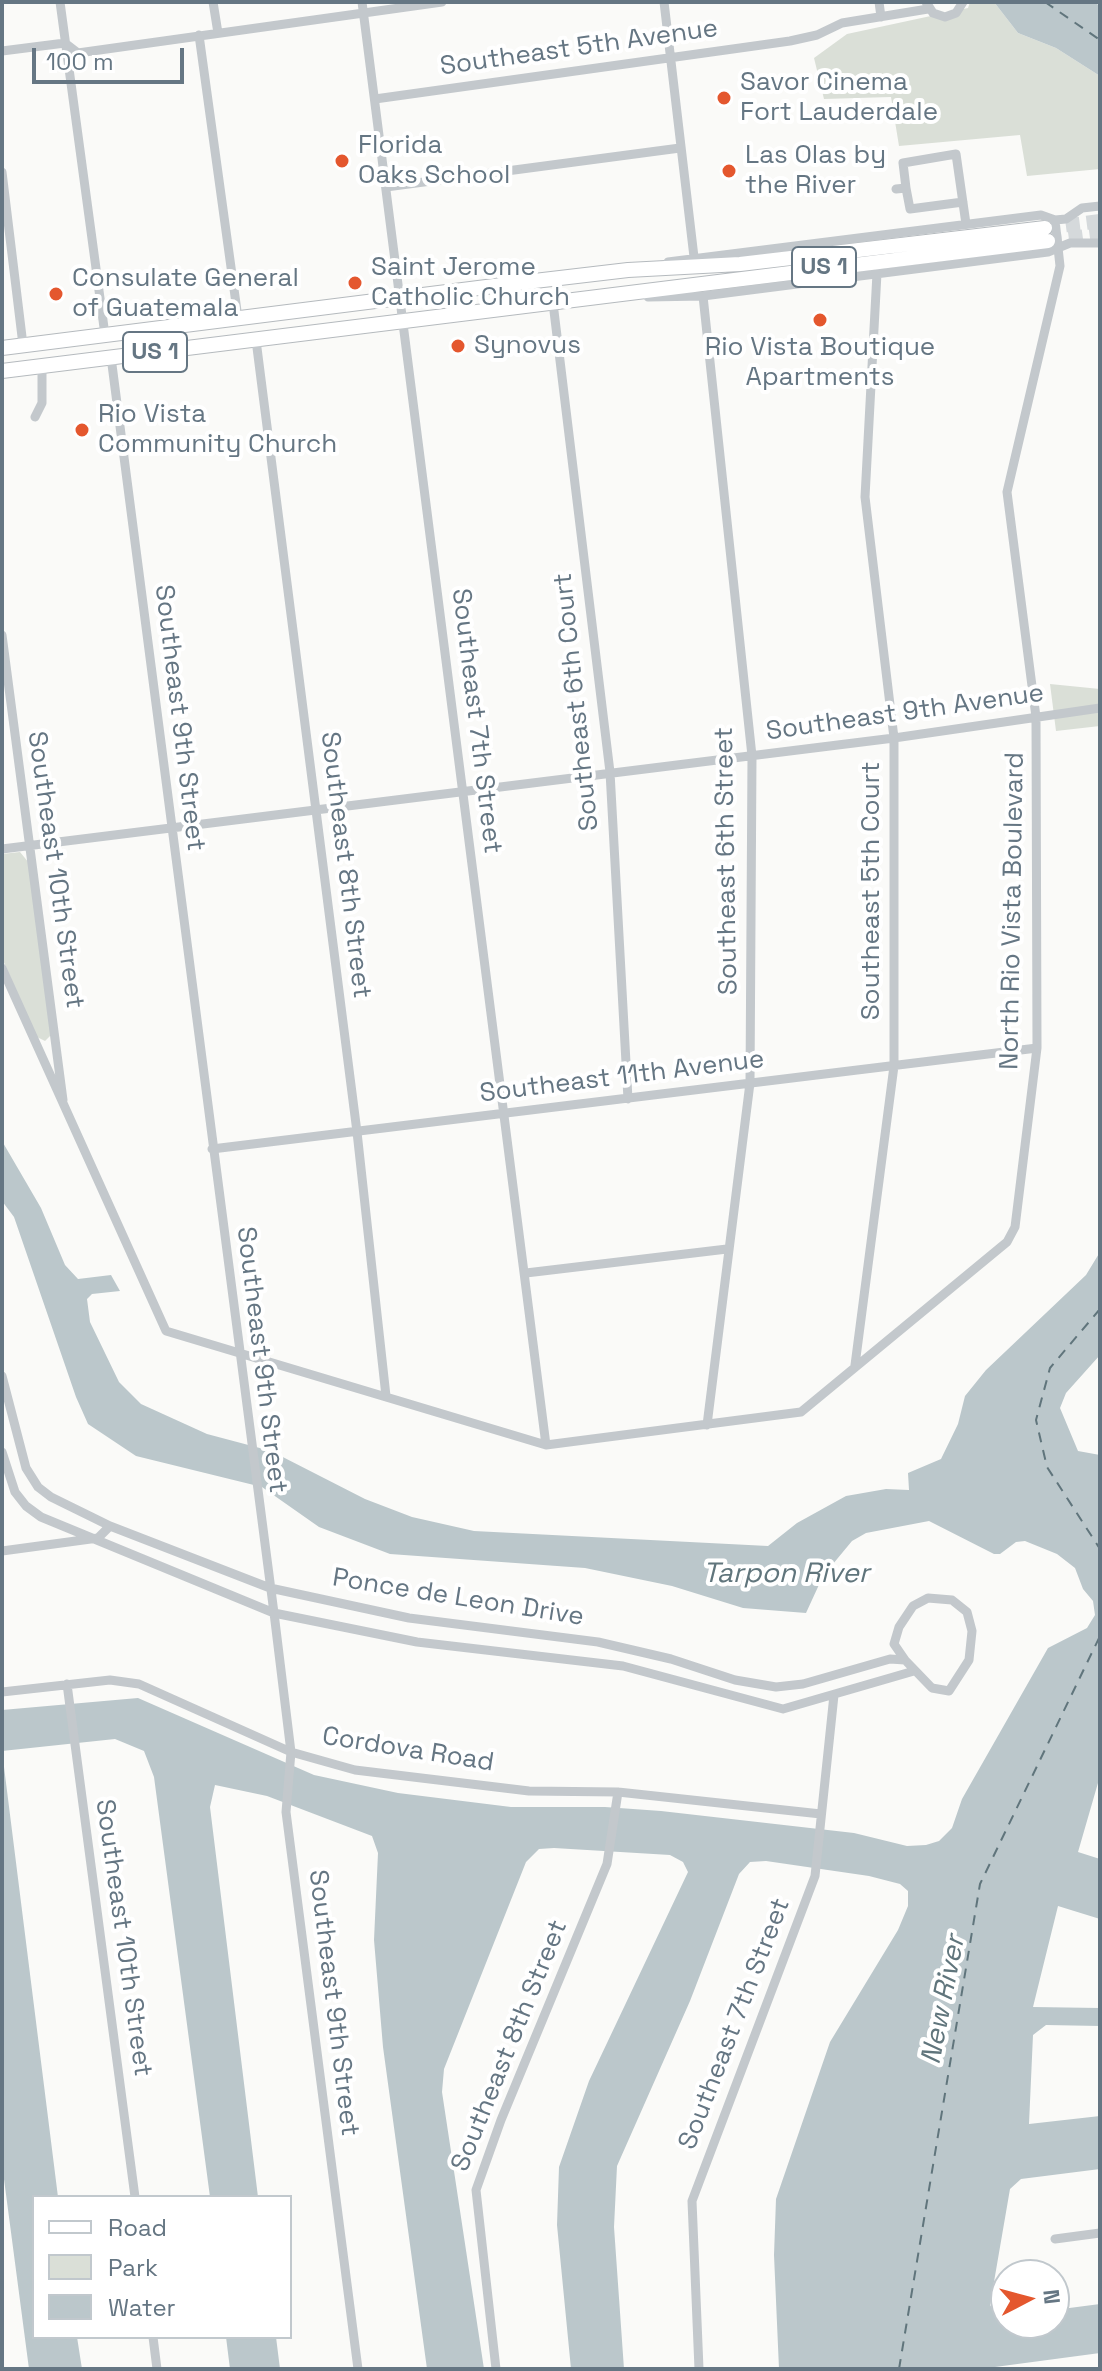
<!DOCTYPE html>
<html>
<head>
<meta charset="utf-8">
<style>
  body { margin:0 }
  #map { position:relative; width:1102px; height:2371px; overflow:hidden; background:#fafaf8; font-family:"Space Grotesk",sans-serif }
  canvas { display:block }
  .frame { position:absolute; inset:0; border:4px solid #657683; pointer-events:none }
  .legend { position:absolute; left:32px; top:2195px; width:260px; height:144px; box-sizing:border-box; background:#fff; border:2px solid #c1c8cd; margin:0; padding:10px 14px; list-style:none; font-size:24px; color:#657683 }
  .legend li { display:flex; align-items:center; gap:16px; height:40px }
  .legend b { width:40px; border:2px solid #c1c8cd }
  .north { position:absolute; left:990px; top:2259px; width:80px; height:80px; box-sizing:border-box; background:#fff; border:2px solid #c1c8cd; border-radius:50%; rotate:84deg; font-size:22px; font-weight:700; line-height:32px; text-align:center; color:#657683 }
  .north::after { content:''; display:block; margin:auto; width:28px; height:36px; background:#e4572e; clip-path:polygon(50% 0,100% 100%,50% 72%,0 100%) }
  .scale { position:absolute; left:32px; top:48px; width:152px; height:36px; box-sizing:border-box; border:4px solid #657683; border-top:0; padding-left:10px; font-size:24px; line-height:28px; white-space:nowrap; color:#657683; -webkit-text-stroke:6px #fff; paint-order:stroke }
</style>
</head>
<body>
<div id="map">
<canvas width="1102" height="2371"></canvas>
<div class="frame"></div>
<ul class="legend">
<li><b style="height:10px;background:#fff"></b>Road</li>
<li><b style="height:22px;background:#dadfd7"></b>Park</li>
<li><b style="height:22px;background:#bbc7cb"></b>Water</li>
</ul>
<div class="north">N</div>
<div class="scale">100 m</div>
</div>
<script>
const ctx = document.querySelector('canvas').getContext('2d');
ctx.lineJoin = 'round';
function fillPath(path, color) { ctx.fillStyle = color; ctx.fill(path, 'evenodd'); }
const poly = rows => new Path2D(rows.map(r => 'M' + r).join(''));
function stroke(path, color, width, dash) { ctx.strokeStyle = color; ctx.lineWidth = width; ctx.lineCap = dash ? 'butt' : 'round'; ctx.setLineDash(dash || []); ctx.stroke(path); }
function label(font, color, halo, rows, align = 'center') {
  ctx.font = font + ' "Space Grotesk",sans-serif'; ctx.lineWidth = 8; ctx.setLineDash([]); ctx.textBaseline = 'middle'; ctx.strokeStyle = halo; ctx.fillStyle = color; for (const [text, x, y, turn = 0] of rows) {
    ctx.save(); ctx.translate(x, y); ctx.rotate((+turn || 0) * Math.PI / 180); ctx.textAlign = isNaN(turn) ? turn : align; if (halo) ctx.strokeText(text, 0, 0); ctx.fillText(text, 0, 0); ctx.restore();
  }
}
const green = poly([
  [970,2,994,2,1018,33,1056,48,1100,76,1100,169,1027,176,1020,135,899,146,891,97,824,99,814,58,847,34,968,8],
  [1050,684,1100,689,1100,726,1056,731],
  [20,852,29,863,51,1035,45,1041,37,1037,2,958,2,854]
]);
const water = poly([
  [994,2,1094,2,1100,6,1100,76,1056,48,1018,33],
  [2,1141,41,1208,65,1265,78,1279,111,1275,120,1291,92,1294,87,1299,90,1322,119,1382,141,1404,207,1434,271,1451,365,1499,412,1517,474,1531,768,1546,797,1523,846,1496,886,1489,909,1490,908,1473,941,1459,958,1424,965,1396,986,1370,1086,1275,1100,1252,1100,1355,1066,1393,1060,1408,1078,1451,1100,1455,1100,1776,1078,1852,1100,1859,1100,1919,1058,1906,1033,2007,1100,2008,1100,2026,1046,2025,1033,2035,1029,2124,1100,2116,1100,2169,1021,2179,1010,2189,990,2305,997,2316,1006,2315,1006,2323,1054,2323,1054,2310,1100,2304,1100,2353,980,2369,779,2369,774,2255,776,2199,830,2042,898,1930,908,1906,908,1891,900,1884,869,1876,766,1861,750,1862,739,1874,690,2001,617,2166,614,2227,624,2369,571,2369,557,2225,559,2167,589,2081,688,1872,683,1862,670,1855,554,1848,539,1849,526,1862,444,2069,442,2092,484,2369,427,2369,383,2047,374,1940,378,1853,372,1836,267,1796,215,1785,210,1807,258,2197,210,2197,154,1777,144,1751,115,1739,2,1751,58,2197,34,2197,34,2337,77,2337,82,2369,29,2369,2,2164,2,1710,138,1698,314,1775,398,1793,511,1807,605,1807,661,1811,854,1833,907,1846,926,1845,939,1841,952,1828,962,1799,1048,1648,1087,1628,1095,1615,1093,1601,1083,1589,1075,1568,1057,1554,1025,1541,1016,1542,1000,1554,994,1554,929,1521,866,1533,852,1541,823,1576,806,1613,768,1610,743,1608,672,1586,585,1568,390,1554,319,1527,262,1487,136,1456,88,1424,76,1397,14,1217,2,1201],
  [226,2337,276,2337,280,2369,230,2369]
]);
const ferry = poly([
  [1045,2,1100,40],
  [1100,1309,1050,1368,1036,1420,1047,1467,1100,1549],
  [899,2369,980,1884,1100,1636]
]);
const primaryTunnel = poly([
  [1045,228,1100,221],
  [1048,241,1100,234]
]);
const minor = poly([
  [60,2,105,335],
  [213,2,218,33],
  [362,2,546,1445],
  [664,2,694,257],
  [879,2,881,17],
  [926,2,933,13,945,17,956,13,963,2],
  [199,35,238,318],
  [2,51,65,43,78,53,442,2],
  [375,99,790,41,817,35,842,23,928,9],
  [2,172,23,345],
  [386,187,680,148],
  [906,188,910,209,963,202],
  [896,189,906,188,903,163,956,154,966,224],
  [1055,220,1066,219,1082,208,1100,206],
  [668,262,1041,215,1055,220],
  [703,296,752,756,750,1083,707,1425],
  [648,297,703,296,1048,252,1070,243,1100,243],
  [553,303,610,772,628,1099],
  [256,340,357,1132,386,1396],
  [111,357,274,1613,291,1752,286,1812,358,2369],
  [35,417,42,403,42,366],
  [2,635,63,1100],
  [2,849,894,738,1100,708],
  [2,968,166,1331,546,1445,801,1412,1007,1242,1015,1227,1037,1048,1036,717,1007,492,1060,266,1055,220],
  [212,1149,1037,1048],
  [526,1273,727,1249],
  [855,1365,894,1066,894,738,865,497,877,273],
  [2,1376,26,1468,38,1487,51,1497,110,1526,270,1588,409,1618,598,1642,671,1659,735,1680,776,1687,803,1684,890,1659,905,1660,932,1688,949,1691,969,1660,972,1631,967,1612,952,1600,928,1598,913,1606,899,1627,894,1644,905,1660],
  [2,1452,15,1492,26,1506,41,1517,274,1613,417,1642,623,1666,783,1709,914,1671],
  [2,1551,98,1538,110,1526],
  [67,1684,135,2197],
  [2,1692,110,1680,139,1684,291,1752,355,1770,529,1791,618,1792,821,1814],
  [1055,2239,1100,2233],
  [153,2337,157,2369],
  [496,2369,476,2190,501,2120,607,1864,618,1792],
  [699,2369,692,2201,815,1876,834,1695]
]);
const primary = poly([
  [2,348,526,282,628,270,740,264,1045,228],
  [2,371,1048,241]
]);
const markers = [
  [724,98,8,"#e4572e"],
  [342,161,8,"#e4572e"],
  [729,171,8,"#e4572e"],
  [355,283,8,"#e4572e"],
  [56,294,8,"#e4572e"],
  [820,320,8,"#e4572e"],
  [458,346,8,"#e4572e"],
  [82,430,8,"#e4572e"]
];
const shields = [
  [824,267,64],
  [155,352,64]
];
const shieldNames = [
  ["US 1",824,267],
  ["US 1",155,352]
];
const streetNames = [
  ["Southeast 5th Avenue",579,48,-8],
  ["Southeast 6th Court",577,702,-96],
  ["Southeast 9th Avenue",905,713,-8],
  ["Southeast 9th Street",179,718,83],
  ["Southeast 7th Street",476,721,83],
  ["Southeast 6th Street",727,861,-91],
  ["Southeast 8th Street",345,865,83],
  ["Southeast 10th Street",55,870,82],
  ["Southeast 5th Court",872,891,-90],
  ["North Rio Vista Boulevard",1013,911,-89],
  ["Southeast 11th Avenue",622,1077,-7],
  ["Southeast 9th Street",261,1360,83],
  ["Ponce de Leon Drive",458,1598,9],
  ["Cordova Road",408,1750,9],
  ["Southeast 10th Street",123,1938,82],
  ["Southeast 9th Street",333,2003,83],
  ["Southeast 7th Street",735,2024,-69],
  ["Southeast 8th Street",510,2046,-68]
];
const poiNames = [
  ["Savor Cinema",740,83],
  ["Fort Lauderdale",740,113],
  ["Florida",358,146],
  ["Oaks School",358,176],
  ["Las Olas by",745,156],
  ["the River",745,186],
  ["Saint Jerome",371,268],
  ["Catholic Church",371,298],
  ["Consulate General",72,279],
  ["of Guatemala",72,309],
  ["Synovus",474,346],
  ["Rio Vista Boutique",820,348,"center"],
  ["Apartments",820,378,"center"],
  ["Rio Vista",98,415],
  ["Community Church",98,445]
];
const waterNames = [
  ["Tarpon River",786,1574],
  ["New River",944,2000,-79]
];
fillPath(green, '#dadfd7');
fillPath(water, '#bbc7cb');
stroke(ferry, '#60757c', 2, [10, 8]);
stroke(primaryTunnel, '#d5d9db', 14, [14, 7]);
stroke(primary, '#b5babe', 16);
stroke(minor, '#c3c8cc', 9);
stroke(primary, '#fff', 14);
for (const [x, y, r, color] of markers) { const dot = new Path2D(); dot.arc(x, y, r, 0, 2 * Math.PI); ctx.fillStyle = color; ctx.fill(dot); stroke(dot, '#fff', 3); }
for (const [x, y, w] of shields) { const box = new Path2D(); box.roundRect(x - w / 2, y - 20, w, 40, 6); ctx.fillStyle = '#fff'; ctx.fill(box); stroke(box, '#657683', 2); }
label('bold 24px', '#657683', null, shieldNames);
label('26px', '#657683', '#fff', streetNames);
label('26px', '#657683', '#fff', poiNames, 'left');
label('italic 28px', '#60757c', '#fff', waterNames);
</script>
</body>
</html>
